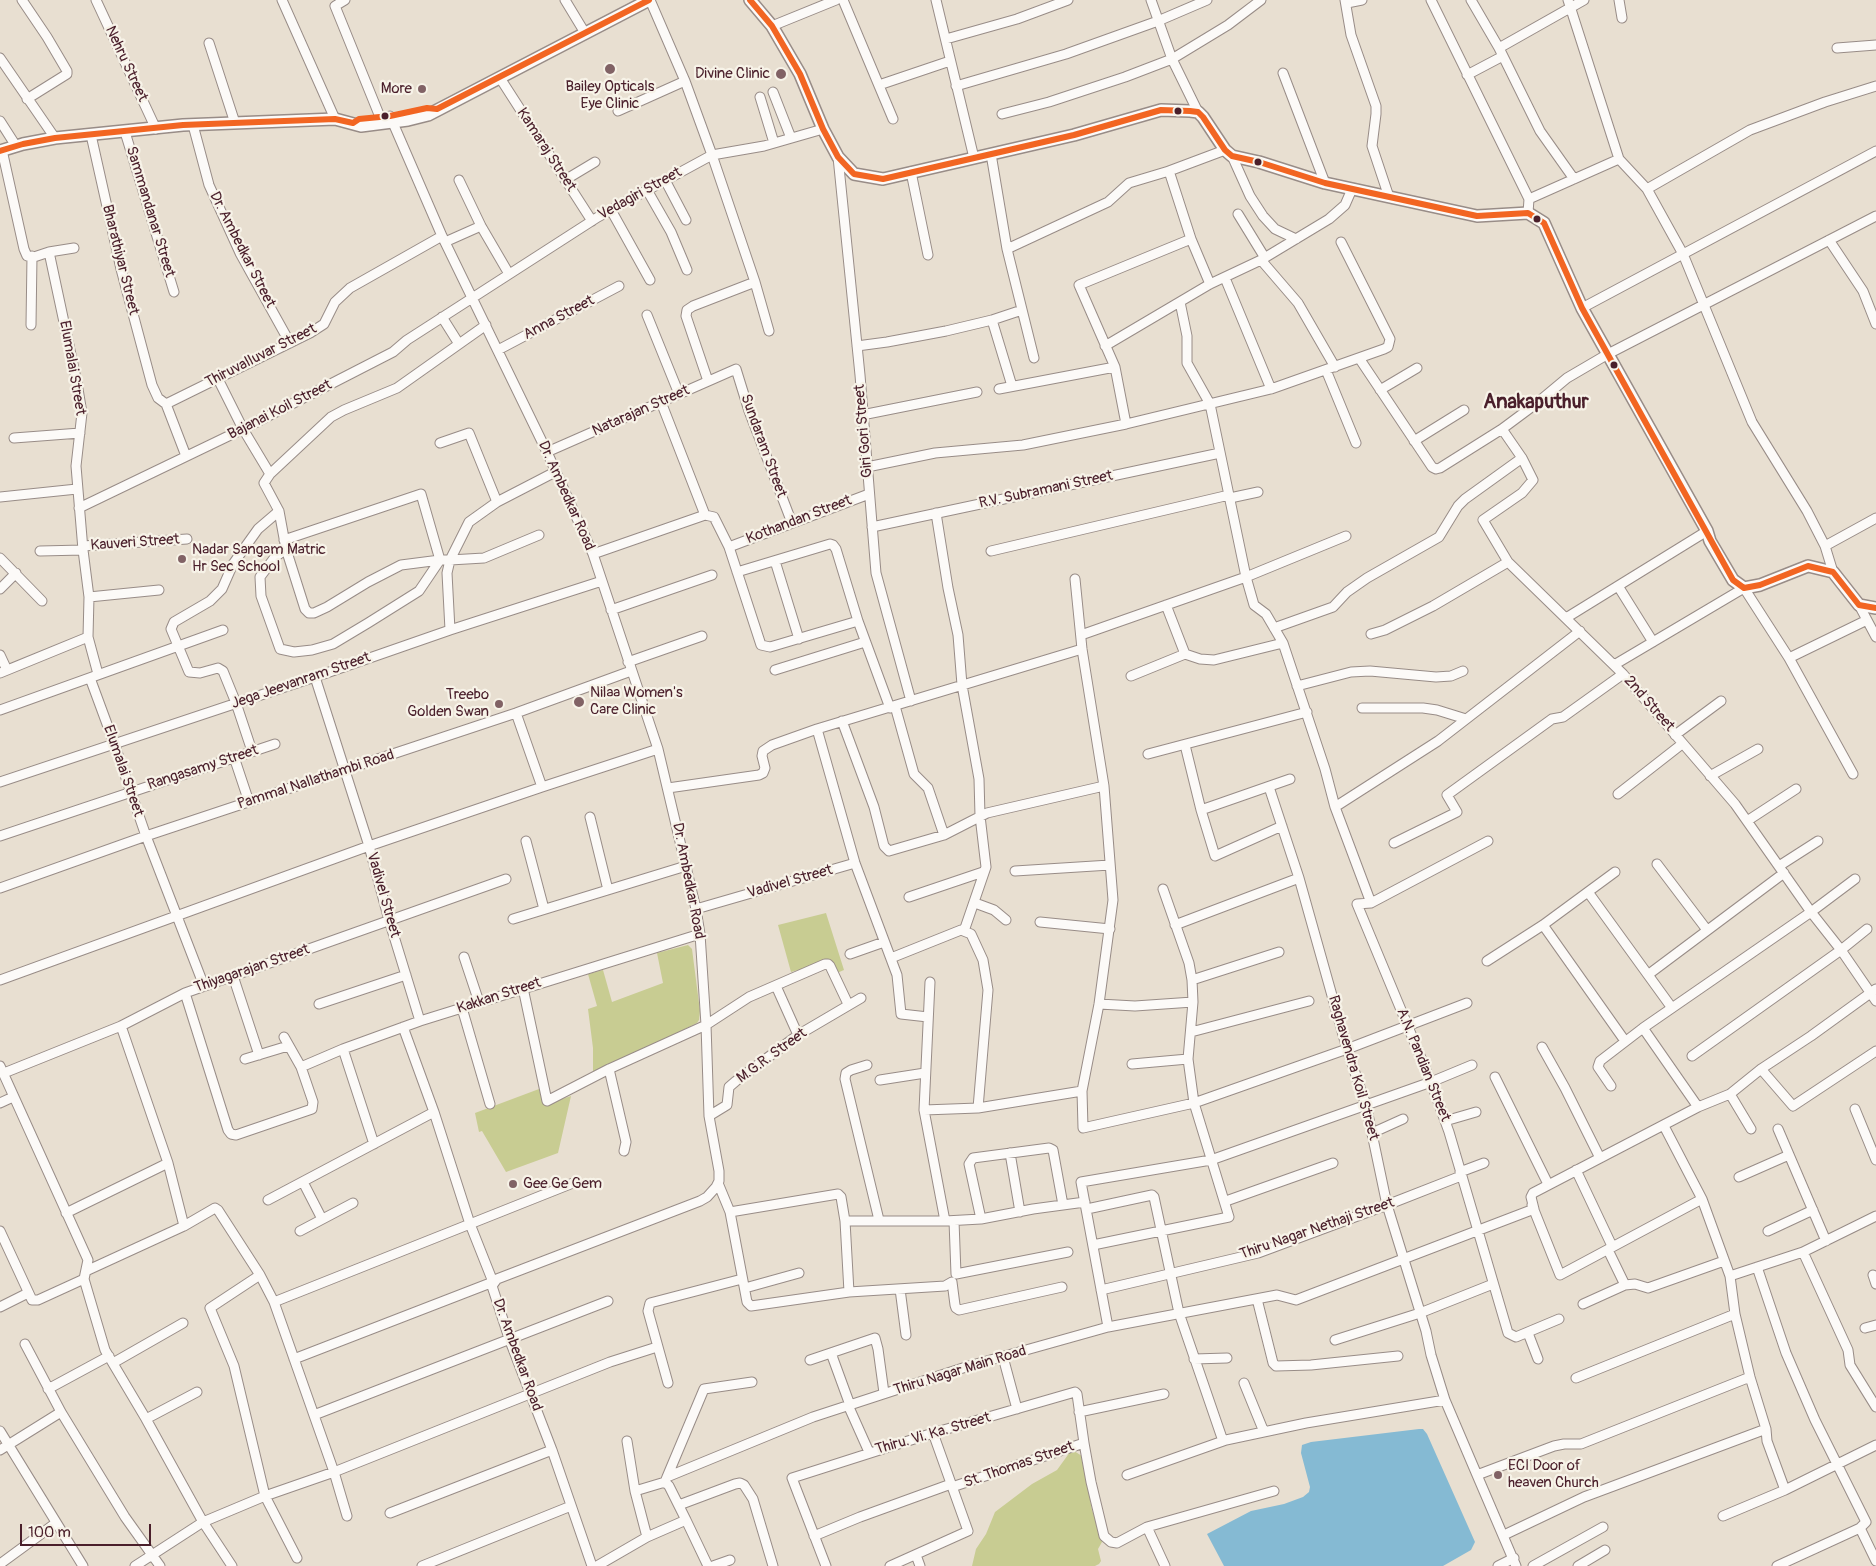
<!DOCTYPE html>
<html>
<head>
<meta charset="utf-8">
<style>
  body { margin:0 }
  #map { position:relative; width:1876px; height:1566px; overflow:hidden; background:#e8dfd1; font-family:Pangolin,sans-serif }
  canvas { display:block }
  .scale { position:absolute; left:20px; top:1524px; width:131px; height:22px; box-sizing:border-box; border:2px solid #4a1f2b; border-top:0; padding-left:6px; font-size:15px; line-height:18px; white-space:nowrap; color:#4a1f2b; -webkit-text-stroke:4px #f7f3e8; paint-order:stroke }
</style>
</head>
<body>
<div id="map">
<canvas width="1876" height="1566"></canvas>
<div class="scale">100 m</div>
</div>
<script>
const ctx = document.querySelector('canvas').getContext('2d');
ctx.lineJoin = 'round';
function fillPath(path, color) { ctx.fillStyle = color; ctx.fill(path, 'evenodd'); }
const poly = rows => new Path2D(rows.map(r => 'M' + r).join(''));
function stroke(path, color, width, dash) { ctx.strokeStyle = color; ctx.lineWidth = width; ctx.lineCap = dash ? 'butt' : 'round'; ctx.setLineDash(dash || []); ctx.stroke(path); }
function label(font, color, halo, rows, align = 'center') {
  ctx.font = font + ' Pangolin,sans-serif'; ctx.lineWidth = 4.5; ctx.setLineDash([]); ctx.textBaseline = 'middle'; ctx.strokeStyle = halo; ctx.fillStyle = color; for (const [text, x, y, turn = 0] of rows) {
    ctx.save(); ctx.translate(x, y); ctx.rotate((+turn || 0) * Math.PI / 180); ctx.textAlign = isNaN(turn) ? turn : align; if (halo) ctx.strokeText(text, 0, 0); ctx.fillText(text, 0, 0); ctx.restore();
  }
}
const green = poly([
  [826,913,844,970,837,973,831,961,791,972,778,925],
  [688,945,692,949,700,1011,699,1020,697,1023,593,1075,593,1048,588,1009,597,1006,588,974,603,970,612,1002,663,983,657,953],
  [539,1089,544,1105,571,1096,558,1153,506,1172,482,1131,479,1132,475,1113],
  [1074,1451,1082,1456,1092,1510,1101,1536,1102,1542,1098,1549,1101,1561,1099,1564,1095,1566,972,1566,976,1549,986,1534,995,1512,1032,1484,1057,1470,1070,1452]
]);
const water = poly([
  [1419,1429,1423,1429,1427,1434,1475,1542,1471,1550,1443,1566,1224,1566,1207,1534,1251,1511,1284,1504,1303,1497,1309,1492,1310,1487,1301,1453,1302,1445,1311,1442]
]);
const minor = poly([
  [22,0,47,37,67,71,67,74,27,99],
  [96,0,156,129],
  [282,0,335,119],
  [345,0,335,6,380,117],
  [565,0,585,33],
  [650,0,685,81,712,155,755,282,769,331],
  [843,0,893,119],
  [936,0,974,158],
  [1151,0,1172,59,1198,112],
  [1345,0,1351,35,1376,106,1376,114,1372,146,1389,197],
  [1431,0,1529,199],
  [1471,0,1499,48,1540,131,1574,179],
  [1619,0,1622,18],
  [1347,3,1362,0],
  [772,26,836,0],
  [946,39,1017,19,1068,0],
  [209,43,235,123],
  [1499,48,1584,0],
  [1837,48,1876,45],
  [0,58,55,138],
  [1283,73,1325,183],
  [1467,75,1503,56],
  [500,78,592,221],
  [879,85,950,61],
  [956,86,1066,54,1158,21,1207,0],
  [773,92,791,138],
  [760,97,774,143],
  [618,111,685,81],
  [1002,114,1049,102,1125,77,1172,59,1228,25,1261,0],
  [390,116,442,236,547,452,593,554,658,749,696,909,700,934,706,1025,709,1116,719,1171,719,1181,716,1187,707,1197,700,1201,497,1279,492,1286,510,1341,552,1450,592,1566],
  [0,121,16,146],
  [193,125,209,185,240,253,290,343],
  [125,132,174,292],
  [91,135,121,269,152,385,158,398,166,404,310,333,324,324,335,302,350,288,442,236],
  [2,150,24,249,27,256,34,257,49,252,77,383,82,413,76,466,83,550,89,597,88,637,98,674],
  [991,154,1007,249,1034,358],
  [1232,156,1250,196,1263,216,1275,229,1296,239],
  [838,157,860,375,876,573,911,701],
  [1619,159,1647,189,1683,254,1752,422,1807,511,1825,546,1833,572],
  [911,172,928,255],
  [459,180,481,226,509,274],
  [565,180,595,162],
  [665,180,686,220],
  [1647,189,1750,130,1825,102,1876,86],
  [647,190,671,232,687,270],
  [611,210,650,280],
  [1528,213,1529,199,1619,159,1568,0],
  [1238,214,1265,258],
  [1191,239,1210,284],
  [1829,240,1863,291,1876,324],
  [445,242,481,226],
  [1007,249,1108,202,1129,183,1169,171],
  [49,252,74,248],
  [1261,260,1298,303,1335,367],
  [1225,278,1271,389],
  [1180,302,1187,336,1187,363,1210,404,1246,577,1254,605,1266,614,1283,643,1325,769,1335,807,1371,903],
  [1582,308,1876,151],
  [647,315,679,394],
  [442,317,459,344],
  [992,320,1012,386],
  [31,325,32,256],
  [486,325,397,388,344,410,331,417,270,474,264,483,279,511,286,549,305,609,309,613,314,613,327,607,368,582,401,565,440,560,450,560,484,558,539,535],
  [857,346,887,342,946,331,992,320,1022,310],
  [1105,346,1210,284,1261,260,1329,219,1345,205,1352,189],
  [498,350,619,286],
  [1359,358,1432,467,1436,469,1440,468,1502,429,1537,403,1567,378,1608,354,1876,216],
  [1326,370,1356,443],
  [218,379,243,429,270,474],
  [708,381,686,316,687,310,693,306,755,282],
  [999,389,1115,367],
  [1380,390,1417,368],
  [661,402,705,515],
  [166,404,186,456],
  [862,415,977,392],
  [1126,424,1115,367,1079,285,1191,239,1169,171,1225,150],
  [1502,429,1522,458,1533,480,1522,493,1483,520,1508,562,1623,674,1735,804,1811,912,1841,950,1876,1001],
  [14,438,80,433],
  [1414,441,1464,410],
  [440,443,469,433,497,502],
  [547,452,736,369,749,411,792,523],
  [867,467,935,453,1023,445,1126,424,1271,389,1384,349,1388,347,1390,339,1341,242],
  [0,497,77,489],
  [1230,498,1258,492],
  [79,508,243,429,393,352,407,340,598,217,712,155,764,146,823,129],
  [936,513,948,588,958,635,962,685,979,779,980,816,986,867,964,931],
  [705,515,714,517,729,547,761,645,770,647,858,621],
  [872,527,1220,453],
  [284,540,421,494,440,560],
  [83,546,187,539],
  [1825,546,1876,518],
  [729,547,869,494],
  [286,549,275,557,260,577,261,596,280,649,294,652,312,650,333,644,368,623,419,591,440,560],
  [40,551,83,550],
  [991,551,1229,495],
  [593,554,705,515],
  [0,558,42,601],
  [775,561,799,639],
  [737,572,830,544,833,545,836,549,858,621,890,708],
  [1075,579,1082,649,1104,786,1113,900,1099,1004,1082,1091],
  [1618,586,1653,642],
  [0,589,16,573],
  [89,597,159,590],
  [1166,605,1185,654],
  [1859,605,1876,637],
  [611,610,712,575],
  [1566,618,1707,531],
  [1274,628,1333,607,1347,592,1367,578,1439,537,1458,506,1465,499,1522,458],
  [450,630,447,573,450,560,469,522,497,502,555,472],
  [1371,634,1385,630,1433,606,1508,562],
  [1081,635,1246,577,1346,536],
  [0,655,7,670],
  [1789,658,1867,620],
  [628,662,702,636],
  [1614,665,1744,588,1789,658,1853,774],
  [775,670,865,642],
  [0,673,88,637],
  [1131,676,1185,654,1200,659,1214,660,1283,643],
  [315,677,369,846,389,920,420,1021],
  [90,678,114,743,146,836,204,986],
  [1297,686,1351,672,1370,671,1436,677,1451,676,1463,671],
  [895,706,914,774,928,788,944,835],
  [1362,708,1423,708,1437,710,1466,719],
  [0,710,223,630],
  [516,713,542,787],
  [842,721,874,807,884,846,889,851,944,835,987,813,1104,786],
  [817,729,855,863,897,975,901,1014,928,1017],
  [1675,735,1721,701],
  [1185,745,1201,810,1215,856,1282,826],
  [252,751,236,703,223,671,218,668,200,673,189,672,171,629,174,622,210,601,222,589,233,564,258,529,279,511],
  [1148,754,1307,712],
  [234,757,249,802],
  [1710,776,1758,749],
  [0,782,315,677,450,630,602,581],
  [1269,787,1299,878,1347,1049,1366,1105,1387,1205,1426,1331,1431,1355,1445,1400,1477,1475],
  [668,788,759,775,763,773,765,768,762,756,763,751,772,745,817,729,1082,649],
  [1618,794,1682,744],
  [1335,807,1438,741,1580,631],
  [1201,810,1290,779],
  [590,817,608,890],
  [1747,821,1796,789],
  [0,836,275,744],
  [526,841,544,909],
  [1488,841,1371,903,1357,904,1431,1082,1449,1132,1508,1333,1516,1337,1559,1319],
  [1394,843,1457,812,1447,795,1552,719,1563,717,1623,674],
  [1657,864,1707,930],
  [1779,866,1818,841],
  [1015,871,1110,865],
  [0,888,146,836,516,713,631,671],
  [1588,892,1672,1008],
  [909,897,983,872],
  [975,903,994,910,1006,920],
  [696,909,855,863],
  [513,919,686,866],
  [1040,922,1110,929],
  [1175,925,1299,878],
  [1543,925,1625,1041],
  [850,954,884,942],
  [464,957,479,1002],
  [891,958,961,930,971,934,983,960,988,990,978,1108],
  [1487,961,1543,925,1615,872],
  [1649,974,1784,873],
  [233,976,259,1055],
  [0,980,369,846,542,787,658,749],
  [1192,980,1279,952],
  [930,982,924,1110,945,1221],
  [776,986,798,1035],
  [523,988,547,1101,609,1069,706,1025,749,997,825,964,828,964,830,966,848,1004],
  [185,993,228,1130,231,1134,236,1135,312,1109,313,1102,301,1067,284,1037],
  [319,1004,406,975],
  [1099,1004,1135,1006,1193,1002],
  [462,1008,490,1104],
  [1643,1028,1698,1107],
  [1191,1032,1309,1001],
  [1542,1047,1565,1088,1600,1158],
  [343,1049,374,1144],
  [1692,1056,1841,950,1867,929],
  [245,1059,288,1046],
  [1132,1064,1188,1059],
  [867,1065,851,1070,846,1073,845,1079,879,1220],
  [0,1066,88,1260,84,1279,105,1350,146,1419,203,1522,232,1566],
  [301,1067,343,1049,420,1021,700,934],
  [609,1069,626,1142,624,1151],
  [1761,1069,1793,1106,1876,1051],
  [4,1073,121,1026,185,993,506,879],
  [1495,1077,1548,1184],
  [880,1080,925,1073],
  [1611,1086,1598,1067,1600,1061,1643,1028,1811,912,1855,879],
  [1730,1094,1751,1129],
  [0,1103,13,1097],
  [1855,1109,1876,1160],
  [924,1110,978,1108,1082,1091,1083,1128,1194,1103,1347,1049,1467,1003],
  [709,1116,727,1105,729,1087,736,1081,798,1035,861,998],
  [1445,1121,1476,1112],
  [1664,1126,1702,1199,1730,1276,1735,1314,1750,1377,1766,1429,1767,1441,1785,1490],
  [1778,1129,1826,1241],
  [1372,1133,1403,1119],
  [1010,1153,1020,1212],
  [1576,1170,1612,1246],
  [1460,1172,1484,1163],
  [1739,1177,1789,1155],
  [303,1182,322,1219],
  [718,1183,730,1212,747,1302,751,1306,849,1292,945,1286,952,1282,955,1305,956,1308,959,1310,1062,1287],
  [268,1200,434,1112],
  [1226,1201,1333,1163],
  [1532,1205,1560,1275,1702,1199],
  [1087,1209,1152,1195,1154,1197,1179,1313,1223,1441],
  [730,1212,838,1194,841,1197,845,1221,849,1292],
  [66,1213,168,1163],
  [981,1219,969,1164,973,1158,1049,1148,1053,1150,1063,1205],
  [845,1221,945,1221,981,1219,1033,1209,1085,1202],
  [954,1221,956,1274,1068,1252],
  [184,1226,215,1208,218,1210,260,1275,274,1302,334,1472,347,1516],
  [0,1231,32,1300,38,1300,84,1279],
  [300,1231,353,1203],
  [1768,1231,1813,1210],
  [1093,1245,1229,1217,1194,1103,1188,1059,1193,1002,1192,980,1189,963,1163,889],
  [1608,1250,1625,1285],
  [1803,1252,1848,1350,1850,1365,1876,1407],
  [1757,1267,1786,1353,1815,1420,1866,1522,1860,1528,1777,1566],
  [86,1271,184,1226,168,1163,121,1026],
  [260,1275,210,1308,234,1366,265,1496,297,1558],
  [1873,1275,1876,1284],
  [1730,1276,1803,1252,1876,1216],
  [745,1288,799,1273],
  [900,1289,906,1335],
  [1101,1290,1258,1253,1387,1205,1461,1176],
  [1257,1299,1273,1363,1276,1366,1311,1365,1398,1356],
  [274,1302,573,1183],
  [1583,1304,1625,1285,1635,1284,1648,1288,1724,1261],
  [0,1307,28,1293],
  [1108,1327,1081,1182,1211,1160,1431,1082,1472,1065],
  [1865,1328,1876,1325],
  [1528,1333,1538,1359],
  [1335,1340,1420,1313,1493,1284],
  [25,1344,61,1412,125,1517,160,1566],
  [831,1353,850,1405],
  [1003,1357,1017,1409],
  [294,1359,493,1282,470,1224,434,1112,403,1027],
  [1194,1359,1227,1358],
  [810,1360,875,1338,878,1349,884,1393],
  [113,1363,183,1323],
  [1576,1378,1735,1314],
  [668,1383,648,1311,650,1303,742,1279],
  [1244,1383,1264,1432],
  [48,1389,109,1356],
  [848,1405,869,1452],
  [1079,1412,1164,1394],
  [314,1415,608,1301],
  [146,1419,197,1392],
  [0,1431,83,1566],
  [627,1441,635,1491,647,1537],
  [1084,1443,1091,1482,1104,1536,1111,1542,1117,1543,1147,1527,1274,1491],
  [0,1450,61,1412],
  [1127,1475,1226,1440,1306,1423,1445,1400],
  [667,1477,704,1389,752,1382],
  [635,1491,665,1482],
  [679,1505,735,1484,740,1483,744,1485,753,1499,773,1566],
  [390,1513,552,1450],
  [1723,1516,1785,1490,1876,1445],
  [686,1520,708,1566],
  [1147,1527,1165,1566],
  [1860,1528,1876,1561],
  [1504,1535,1584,1497,1766,1429],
  [814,1536,860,1517,951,1484],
  [916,1555,920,1566],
  [0,1564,56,1523],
  [135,1566,203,1522,265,1496,334,1472,610,1362,657,1347],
  [422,1566,571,1506],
  [597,1566,647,1537,686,1520,669,1486,665,1482,667,1477,813,1417,969,1366,1108,1327,1277,1295,1296,1300,1534,1209,1531,1197,1533,1193,1698,1107,1730,1094,1761,1069,1811,1036,1876,989],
  [713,1566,730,1560],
  [826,1566,792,1478,933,1433,1075,1392,1077,1394,1084,1443,952,1487],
  [890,1566,968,1531,933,1433],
  [1498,1566,1514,1558],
  [1516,1566,1477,1475,1554,1446,1564,1444,1581,1444,1750,1377],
  [1533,1566,1603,1527],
  [1578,1566,1605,1550]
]);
const major = poly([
  [750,0,772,26,800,74,823,129,838,157,854,174,883,179,1074,135,1161,110,1190,111,1198,112,1203,117,1225,150,1232,156,1259,162,1325,183,1477,216,1528,213,1544,223,1582,308,1707,531,1710,541,1733,580,1744,588,1760,585,1808,566,1833,572,1859,605,1876,608],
  [0,151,23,144,55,138,183,125,335,119,361,126,408,120,428,115,649,0]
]);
const bus1 = poly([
  [750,0,772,26,800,74,823,129,838,157,854,174,883,179,1074,135,1161,110,1190,111,1198,112,1203,117,1225,150,1232,156,1259,162,1325,183,1477,216,1528,213,1544,223,1582,308,1733,580,1744,588,1760,585,1808,566,1833,572,1859,605,1876,608],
  [0,151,23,144,55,138,183,125,335,119,353,123,359,119,390,116,427,108,437,109,649,0]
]);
const markers = [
  [610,69,6,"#816265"],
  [781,74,6,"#816265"],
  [422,89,5,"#816265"],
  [1178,111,4.5,"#4a1f2b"],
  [385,116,4.5,"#4a1f2b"],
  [1258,162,4.5,"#4a1f2b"],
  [1537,219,4.5,"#4a1f2b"],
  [1614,365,4.5,"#4a1f2b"],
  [182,559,5,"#816265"],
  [579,702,6,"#816265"],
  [499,704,5,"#816265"],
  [513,1184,5,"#816265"],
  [1498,1475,5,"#816265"]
];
const streetNames = [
  ["Nehru Street",126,64,65],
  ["Kamaraj Street",546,150,57],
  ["Vedagiri Street",640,194,-29],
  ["Sammandanar Street",150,212,73],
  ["Dr. Ambedkar Street",242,250,63],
  ["Bharathiyar Street",120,260,76],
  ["Anna Street",559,318,-28],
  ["Thiruvalluvar Street",261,356,-27],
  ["Elumalai Street",72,368,80],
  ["Bajanai Koil Street",280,410,-27],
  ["Natarajan Street",641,411,-24],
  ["Giri Gori Street",864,431,-95],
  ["Sundaram Street",763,446,70],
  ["R.V. Subramani Street",1046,490,-12],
  ["Dr. Ambedkar Road",566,496,66],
  ["Kothandan Street",799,520,-21],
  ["Kauveri Street",135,543,-4],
  ["Jega Jeevanram Street",301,681,-19],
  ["2nd Street",1649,704,49],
  ["Rangasamy Street",203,768,-18],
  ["Elumalai Street",123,771,71],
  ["Pammal Nallathambi Road",316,780,-18],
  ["Dr. Ambedkar Road",688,881,79],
  ["Vadivel Street",790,882,-16],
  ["Vadivel Street",383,895,74],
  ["Thiyagarajan Street",252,969,-19],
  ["Kakkan Street",499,996,-18],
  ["M.G.R. Street",772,1056,-36],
  ["A.N. Pandian Street",1423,1065,68],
  ["Raghavendra Koil Street",1353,1068,74],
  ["Thiru Nagar Nethaji Street",1317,1229,-19],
  ["Dr. Ambedkar Road",517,1355,70],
  ["Thiru Nagar Main Road",960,1371,-17],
  ["Thiru. Vi. Ka. Street",933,1434,-16],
  ["St. Thomas Street",1019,1465,-19]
];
const poiNames = [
  ["Divine Clinic",770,74,"right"],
  ["Bailey Opticals",610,87,"center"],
  ["Eye Clinic",610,104,"center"],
  ["More",412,89,"right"],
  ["Nadar Sangam Matric",192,550],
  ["Hr Sec School",192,567],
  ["Nilaa Women's",590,693],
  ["Care Clinic",590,710],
  ["Treebo",489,695,"right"],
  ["Golden Swan",489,712,"right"],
  ["Gee Ge Gem",523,1184],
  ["ECI Door of",1508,1466],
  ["heaven Church",1508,1483]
];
const districtNames = [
  ["Anakaputhur",1536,403]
];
fillPath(green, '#c8cc92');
fillPath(water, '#85bad3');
stroke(minor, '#988c87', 11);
stroke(major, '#988c87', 14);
stroke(minor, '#fcfaf8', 9);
stroke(major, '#fcfaf8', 11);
stroke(bus1, '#f26522', 6);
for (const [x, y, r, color] of markers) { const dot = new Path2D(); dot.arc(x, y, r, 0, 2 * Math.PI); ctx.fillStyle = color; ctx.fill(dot); stroke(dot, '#f7f3e8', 2); }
label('15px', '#4a1f2b', '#f7f3e8', streetNames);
label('15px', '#4a1f2b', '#f7f3e8', poiNames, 'left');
label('bold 20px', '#4a1f2b', '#f7f3e8', districtNames);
</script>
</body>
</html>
